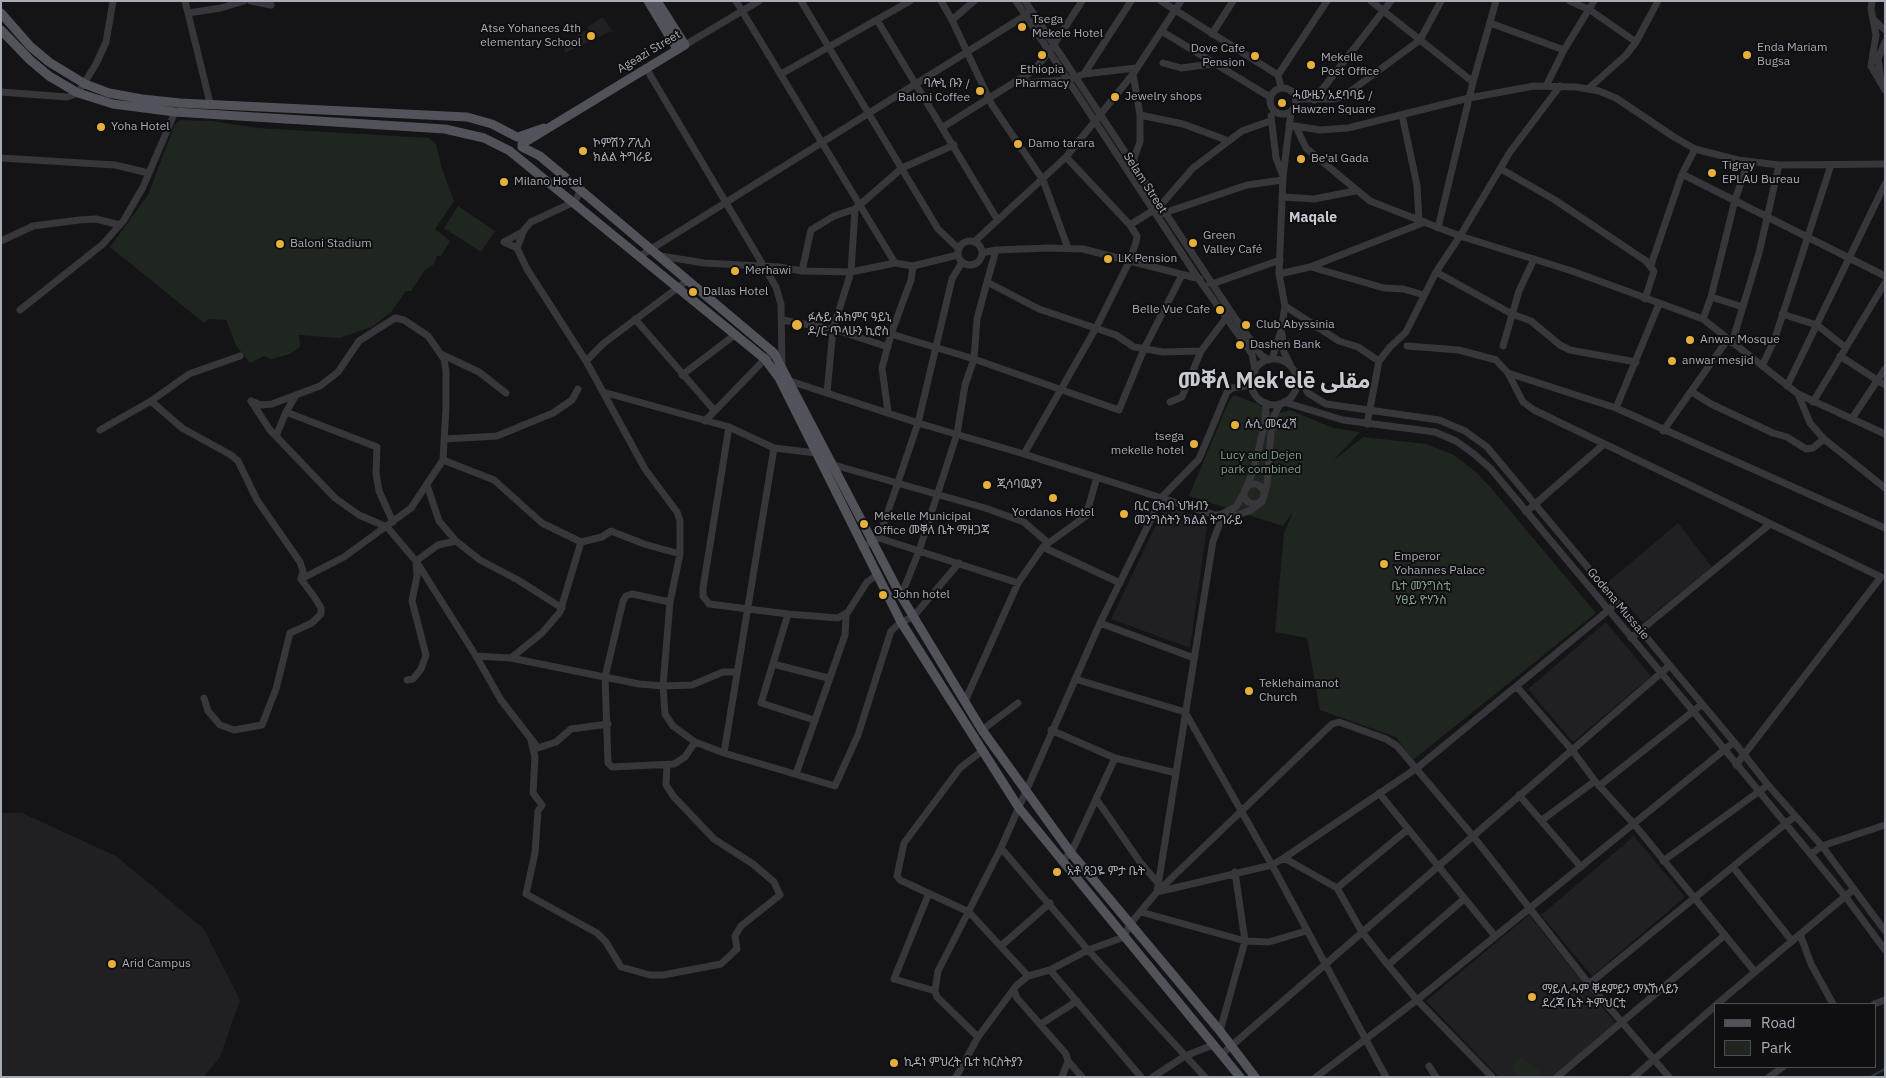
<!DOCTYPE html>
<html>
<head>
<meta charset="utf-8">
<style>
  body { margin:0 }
  #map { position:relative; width:1886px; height:1078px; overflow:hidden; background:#141416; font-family:"IBM Plex Sans",sans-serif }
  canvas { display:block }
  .frame { position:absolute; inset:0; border:2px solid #a7abb5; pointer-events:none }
  .legend { position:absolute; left:1714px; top:1003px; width:162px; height:65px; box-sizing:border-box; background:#0f0f11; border:1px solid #4c4d53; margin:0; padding:6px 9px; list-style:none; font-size:15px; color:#a7abb5 }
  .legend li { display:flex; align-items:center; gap:10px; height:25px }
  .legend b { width:25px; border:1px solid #4c4d53 }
</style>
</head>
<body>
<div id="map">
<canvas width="1886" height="1078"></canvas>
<div class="frame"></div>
<ul class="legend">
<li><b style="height:6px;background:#52535a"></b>Road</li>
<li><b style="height:14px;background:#1f2620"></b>Park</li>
</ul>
</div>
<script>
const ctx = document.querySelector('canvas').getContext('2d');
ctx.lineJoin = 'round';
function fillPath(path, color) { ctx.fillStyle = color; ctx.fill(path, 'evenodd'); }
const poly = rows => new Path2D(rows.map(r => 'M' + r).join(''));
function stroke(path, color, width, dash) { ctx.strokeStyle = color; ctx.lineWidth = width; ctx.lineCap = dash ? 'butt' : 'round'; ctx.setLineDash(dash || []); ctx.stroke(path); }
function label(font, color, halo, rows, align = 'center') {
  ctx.font = font + ' "IBM Plex Sans","Noto Sans Arabic","Noto Sans Ethiopic",sans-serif'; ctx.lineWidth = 4; ctx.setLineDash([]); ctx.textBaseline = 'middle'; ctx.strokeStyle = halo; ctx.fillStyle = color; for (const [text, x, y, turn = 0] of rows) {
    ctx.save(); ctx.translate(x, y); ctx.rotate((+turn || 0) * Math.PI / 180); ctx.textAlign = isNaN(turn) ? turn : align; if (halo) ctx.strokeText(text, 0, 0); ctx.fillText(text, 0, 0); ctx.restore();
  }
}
const built = poly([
  [603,17,612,31,565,53,564,46,584,31,589,31,587,27],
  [1165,506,1208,520,1190,648,1111,619],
  [1678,523,1712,567,1643,622,1607,583],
  [1606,622,1651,676,1573,742,1528,689],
  [1,813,22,813,116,856,204,929,240,1000,220,1057,204,1077,1,1077],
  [1634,836,1685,897,1592,976,1541,915],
  [1529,915,1616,1024,1551,1077,1499,1077,1426,1001]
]);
const green = poly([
  [181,120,211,121,258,128,429,138,436,144,441,166,454,201,435,229,450,241,441,256,437,256,434,264,425,270,411,291,406,291,391,312,372,327,339,338,299,335,300,347,290,354,271,359,264,356,250,363,237,347,226,320,209,319,204,323,110,247,148,195,175,124],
  [458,206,495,231,481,252,444,228],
  [1234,395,1258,404,1267,411,1279,413,1290,410,1333,428,1360,432,1333,461,1363,437,1426,444,1454,455,1477,473,1491,488,1596,613,1413,760,1396,737,1320,710,1307,638,1275,632,1284,533,1293,512,1283,526,1189,496,1229,401],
  [1521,1057,1541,1072,1537,1077,1521,1077,1511,1069]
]);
const stream = poly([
  [498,1077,503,1077],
  [1870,1077,1885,1069]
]);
const minor = poly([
  [185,1,210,103],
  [251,1,271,5],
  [736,1,895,263],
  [801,1,938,229,959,249],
  [941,1,952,20,992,105,1043,180,1068,248],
  [1016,1,1198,278,1252,354,1255,371],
  [1025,1,1231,312,1261,355,1269,360],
  [1161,1,1278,75],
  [1371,1,1473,82],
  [1570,1,1590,10,1636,42],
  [1872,1,1871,9,1873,19,1885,30],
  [188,13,221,8,244,1],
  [1873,19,1876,35,1871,66,1885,90],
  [877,20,997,219],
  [952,20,974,1],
  [1490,23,1564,50],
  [1163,32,1270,97],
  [1212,34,1233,1],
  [685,45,759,1],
  [1163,63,1181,68,1212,64],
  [646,68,776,287,781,304,782,367],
  [781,74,910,1],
  [1084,74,1131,1],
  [1133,74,1140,115,1140,142,1134,158,1134,166],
  [1881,80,1878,59,1885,42],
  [1017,83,1067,80,1084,74,1136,68],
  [1546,86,1564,50,1594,1],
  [1281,87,1278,75,1327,1],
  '1270 101a13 13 0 1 1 26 0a13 13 0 1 1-26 0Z',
  [1589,88,1626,55,1636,42,1658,1],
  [1,92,67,97,78,93,96,64,106,42,113,1],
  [1297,99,1333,99,1344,96,1420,40,1441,1],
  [1314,100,1391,1],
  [1140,115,1183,124,1229,141],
  [1402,115,1417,185,1419,220],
  [1271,116,1276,158,1283,176],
  [1289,125,1320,130,1348,128,1469,98,1534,86,1576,87,1599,91,1616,98,1674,137,1695,149,1738,160,1779,165,1885,164],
  [943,127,1034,70,1049,52,1082,1],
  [1296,127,1306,148,1370,201,1460,236,1572,271,1703,319,1798,394,1885,434],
  [1,158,115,165,149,173],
  [1501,169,1555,200,1646,261,1654,271,1645,299],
  [1682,174,1885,276],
  [1283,197,1314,199,1355,191],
  [1161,214,1247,185,1283,180],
  [1130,225,1160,206,1193,168,1242,131,1270,121],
  [1438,228,1473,82,1496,1],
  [1,241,33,226,79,220,96,219,120,225],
  '958 253a12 12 0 1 1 24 0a12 12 0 1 1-24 0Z',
  [504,242,517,248,527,269,586,361,645,469,677,512,680,521,680,554,670,602,663,686,665,714,673,726,695,742,724,753,835,786,858,735,891,631,901,622,913,617,959,563],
  [504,242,524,231],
  [974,242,1066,157,1133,74,1181,1],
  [517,248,524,230,531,222,574,202,580,192],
  [996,250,987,282,1039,309,1116,335,1134,347,1163,352,1201,351],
  [982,253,996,250,1048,248,1083,249,1200,279],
  [640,256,1031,12],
  [661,256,704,263,779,267,802,271,851,272,895,263,913,266,958,255],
  [1651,265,1682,174,1695,149],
  [1311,267,1384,288,1403,289,1424,295],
  [802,271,811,230,834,216,855,209],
  [1436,272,1512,314,1531,321,1560,345,1570,350,1636,362],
  [1279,274,1310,267,1425,222],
  [1210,283,1212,284,1280,260],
  [1711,297,1743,307],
  [1285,306,1339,341,1358,347,1379,361],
  [20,310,103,244,124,220,143,187,175,112],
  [1782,314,1817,325,1845,347],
  [635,319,714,410],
  [1703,319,1711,297,1735,200,1748,162],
  [782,320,833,329,888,347],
  [891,334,974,359,1119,410,1144,349,1182,275],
  [1282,334,1284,352,1290,364],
  [1732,343,1759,253,1779,165],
  [1407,346,1459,350,1496,360,1508,373,1523,402,1534,410,1881,577,1736,765],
  [1503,346,1519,291,1534,259],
  [441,354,479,372,506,393],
  [1840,356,1885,385],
  [1272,359,1281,331,1285,306,1279,274,1283,177,1291,112],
  '1251 382a23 23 0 1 1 46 0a23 23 0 1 1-46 0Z',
  [586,361,604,343,688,280],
  [1762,366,1774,341,1831,165],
  [1294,370,1308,393,1326,404,1439,420,1465,431,1487,447,1734,742,1768,785,1822,846,1885,931],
  [1508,373,1616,408,1885,528],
  [682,375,736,334],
  [784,379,918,423,1024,454,1215,515,1238,515,1251,510,1262,502],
  [1787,386,1885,184],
  [603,392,729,427,774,448,816,453],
  [1692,392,1711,404,1773,433,1787,437,1806,449,1813,448,1824,439],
  [827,393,833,329,851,272,855,209,902,168,954,145],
  [1798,394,1810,423,1824,439,1885,488],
  [151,401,182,428,231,455,238,461,257,500,300,562,303,571,301,579,344,557,411,508,443,460,446,407,446,371,444,359,428,336,404,320,395,318,359,341,338,372,320,386,272,404,261,405,251,401],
  [251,401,270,430,335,498,359,515,387,527,416,561,476,656,501,700,538,748,556,742,571,729,608,724],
  [1170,402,1182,397,1201,351,1229,314],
  [1284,402,1343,420,1435,432,1456,441,1474,454,1491,469,1693,711,1845,896,1885,950],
  [1813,402,1885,283],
  [1616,408,1659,304],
  [286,412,377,447,376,473,379,491,393,522],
  [888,412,882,368,891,334,911,280,913,266],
  [1853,417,1885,369],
  [705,421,765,359,774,353],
  [1367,424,1379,361,1390,347,1406,332,1436,272,1460,236,1510,152,1560,86],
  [729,427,703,588,703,596,709,604,788,614,838,618,848,612,867,582,877,575],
  [100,430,151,401,189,374,240,356],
  [1663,431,1728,339],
  [276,436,286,412,296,395],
  [445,439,497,436,553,413,572,400,578,389],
  [1024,454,1096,328,1130,260,1136,242,1137,236,1130,225,1066,157],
  [443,460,494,480,542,523,581,542,602,537,611,531,644,544,680,554],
  [834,465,985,508,1024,522,1048,543],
  '1244 494a10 10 0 1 1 20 0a10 10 0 1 1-20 0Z',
  [427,485,439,521,456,541,480,560,518,580,562,608],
  [1246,489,1254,468,1265,423,1266,403],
  [1264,496,1267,484,1272,420,1280,404],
  [1526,512,1604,444],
  [1224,513,1213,541,1157,892,1272,865,1284,858,1417,768,1616,604],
  [1220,515,1236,507,1244,493],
  [879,538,1018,583],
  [862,547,879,538,918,423,952,279,962,262],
  [1043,547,1120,583],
  [901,596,919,551,957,434,965,385,974,359,977,319,987,282],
  [670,602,632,594,626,596,623,601,605,677,608,763,612,767,674,764,685,757,695,742],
  [788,614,761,703,814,720],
  [1100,623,1194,658],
  [1631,638,1770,524],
  [476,656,511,658,639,684,663,686,692,685,723,672,736,672],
  [511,658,542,633,560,612,581,542],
  [773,664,828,678],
  [1075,679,1185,712,1272,865,1386,1077],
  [407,680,413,679,421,669,426,655,412,601,417,576,416,561,438,545,456,541],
  [1517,687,1572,750,1595,781,1634,824,1755,972],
  [204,698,208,711,220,725,234,730,262,725,276,689,290,633,312,623,321,614,321,608,315,598,301,579],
  [965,701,1018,583,1043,547,1086,516,1097,477],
  [982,730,1018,703],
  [1051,730,1115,758,1176,773],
  [531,741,535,757,533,793,542,805,538,811,535,853,526,894,597,933,606,942,621,967,650,975,663,975,721,964,737,949,735,936,741,926,780,895,774,882,753,864,714,839,674,797,666,785,667,765],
  [982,751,960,768,904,843,897,876,900,880,969,912,1028,976],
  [724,753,774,448],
  [796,774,845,635,846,615],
  [1599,786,1701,705],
  [1379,793,1495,936],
  [1519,795,1581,867],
  [1097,800,1140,862,1158,883],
  [1542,820,1595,781],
  [1001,848,1088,950,1205,1077],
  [1811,854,1822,846,1885,825],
  [1284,858,1337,888,1362,932,1388,965,1417,1000,1492,1077],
  [1061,861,1071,853,1115,758],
  [1663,861,1768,785],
  [1733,867,1792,941],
  [1337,888,1407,830],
  [929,893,894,979,935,991],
  [1141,912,1245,941,1269,942,1306,931],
  [1800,934,1811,964,1833,1004],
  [1001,946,1050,903],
  [1388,965,1464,899],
  [1050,970,1141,1077],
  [1589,984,1795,816],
  [1014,991,1017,998,1066,1054,1068,1061,1082,1077],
  [1717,1004,1854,889],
  [1874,1004,1885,1000],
  [1041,1024,1077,1001],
  [1220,1031,1245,941,1235,872],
  [978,1037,937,997,935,991,938,971,1001,848,1100,623,1162,497,1199,459,1227,392,1232,388,1252,385],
  [1222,1054,1669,666],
  [1429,1066,1436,1077],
  [956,1077,978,1037,1016,986,1028,976,1050,970,1088,950,1124,937,1130,924,1157,892,1332,724,1339,722,1386,739,1397,746,1473,836,1589,984,1669,1077],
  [1062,1077,1068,1061],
  [1153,1077,1185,1056,1213,1045],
  [1316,1077,1417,1000,1734,742],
  [1557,1077,1725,935],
  [1634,1077,1715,1006],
  [1769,1077,1783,1067]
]);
const major = poly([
  [648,1,677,49],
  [1,13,30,46,49,62,85,84,109,93,142,99,180,103,467,117,492,124,517,137],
  [1,30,30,60,49,76,78,93,113,104,175,112,445,129,484,138,510,151],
  [518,137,544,128],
  [522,144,685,45,657,1],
  [522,147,540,156,774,353,901,596,982,730,1071,853,1220,1031,1255,1077],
  [511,152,765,359,779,378,901,622,1019,808,1240,1077]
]);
const markers = [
  [1022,27,5,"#e6b03c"],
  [591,36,5,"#e6b03c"],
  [1042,55,5,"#e6b03c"],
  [1747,55,5,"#e6b03c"],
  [1255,56,5,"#e6b03c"],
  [1311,65,5,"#e6b03c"],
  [980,91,5,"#e6b03c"],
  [1115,97,5,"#e6b03c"],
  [1282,103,5,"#e6b03c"],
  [101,127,5,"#e6b03c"],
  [1018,144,5,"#e6b03c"],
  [583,151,5,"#e6b03c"],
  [1301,159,5,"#e6b03c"],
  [1712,173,5,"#e6b03c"],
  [504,182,5,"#e6b03c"],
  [1193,243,5,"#e6b03c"],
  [280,244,5,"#e6b03c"],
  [1108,259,5,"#e6b03c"],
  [735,271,5,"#e6b03c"],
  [693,292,5,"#e6b03c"],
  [1220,310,5,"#e6b03c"],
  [797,325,6,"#e6b03c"],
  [1246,325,5,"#e6b03c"],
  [1690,340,5,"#e6b03c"],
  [1240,345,5,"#e6b03c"],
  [1672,361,5,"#e6b03c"],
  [1235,425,5,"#e6b03c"],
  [1194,444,5,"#e6b03c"],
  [987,485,5,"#e6b03c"],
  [1053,498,5,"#e6b03c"],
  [1124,514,5,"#e6b03c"],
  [864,524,5,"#e6b03c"],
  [1384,564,5,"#e6b03c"],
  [883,595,5,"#e6b03c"],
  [1249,691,5,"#e6b03c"],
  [1057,872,5,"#e6b03c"],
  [112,964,5,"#e6b03c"],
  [1532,997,5,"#e6b03c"],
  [894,1063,5,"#e6b03c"]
];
const poiNames = [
  ["Tsega",1032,20],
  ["Mekele Hotel",1032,34],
  ["Atse Yohanees 4th",581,29,"right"],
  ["elementary School",581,43,"right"],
  ["Enda Mariam",1757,48],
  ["Bugsa",1757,62],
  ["Dove Cafe",1245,49,"right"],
  ["Pension",1245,63,"right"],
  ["Mekelle",1321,58],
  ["Post Office",1321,72],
  ["Ethiopia",1042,70,"center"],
  ["Pharmacy",1042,84,"center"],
  ["ባሎኒ ቡን /",970,84,"right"],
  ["Baloni Coffee",970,98,"right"],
  ["ሓውዜን አደባባይ /",1292,96],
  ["Hawzen Square",1292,110],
  ["Jewelry shops",1125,97],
  ["Yoha Hotel",111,127],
  ["ኮምሽን ፖሊስ",593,144],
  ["ክልል ትግራይ",593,158],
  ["Damo tarara",1028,144],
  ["Be'al Gada",1311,159],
  ["Tigray",1722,166],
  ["EPLAU Bureau",1722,180],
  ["Milano Hotel",514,182],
  ["Green",1203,236],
  ["Valley Café",1203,250],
  ["Baloni Stadium",290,244],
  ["LK Pension",1118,259],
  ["Merhawi",745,271],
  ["Dallas Hotel",703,292],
  ["Belle Vue Cafe",1210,310,"right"],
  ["ፉሉይ ሕክምና ዓይኒ",808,318],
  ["ዶ/ር ጥላሁን ኪሮስ",808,332],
  ["Club Abyssinia",1256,325],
  ["Anwar Mosque",1700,340],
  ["Dashen Bank",1250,345],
  ["anwar mesjid",1682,361],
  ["ሉሲ መናፈሻ",1245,425],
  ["tsega",1184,437,"right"],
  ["mekelle hotel",1184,451,"right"],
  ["ጂሳባዉያን",997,485],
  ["ቢር ርክብ ህዝብን",1134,507],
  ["መንግስትን ክልል ትግራይ",1134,521],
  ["Yordanos Hotel",1053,513,"center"],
  ["Mekelle Municipal",874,517],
  ["Office መቐለ ቤት ማዘጋጃ",874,531],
  ["Emperor",1394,557],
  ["Yohannes Palace",1394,571],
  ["John hotel",893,595],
  ["Teklehaimanot",1259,684],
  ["Church",1259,698],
  ["አቶ ጸጋዬ ምታ ቤት",1067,872],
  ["Arid Campus",122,964],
  ["ማይሊሓም ቐዳምይን ማእኸላይን",1542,990],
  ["ደረጃ ቤት ትምህርቲ",1542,1004],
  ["ኪዳነ ምህረት ቤተ ክርስትያን",904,1063]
];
const streetNames = [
  ["Ageazi Street",649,52,-31],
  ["Selam Street",1145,183,57],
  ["Godena Mussaie",1618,604,50]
];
const parkNames = [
  ["Lucy and Dejen",1261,456],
  ["park combined",1261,470],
  ["ቤተ መንግስቲ",1421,587],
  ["ሃፀይ ዮሃንስ",1421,601]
];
const neighbourhoodNames = [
  ["Maqale",1313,218]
];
const townNames = [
  ["መቐለ Mek'elē مقلى",1274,382]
];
fillPath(built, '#202023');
fillPath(green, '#1f2620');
stroke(stream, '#2d353b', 2);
stroke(minor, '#36363b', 7);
stroke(major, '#52535a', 9);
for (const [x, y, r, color] of markers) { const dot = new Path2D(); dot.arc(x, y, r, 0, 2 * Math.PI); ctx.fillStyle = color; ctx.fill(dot); stroke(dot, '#0f0f11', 2); }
label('12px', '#a7abb5', '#0f0f11', poiNames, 'left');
label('12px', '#a7abb5', '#0f0f11', streetNames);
label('12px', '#7f9f82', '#0f0f11', parkNames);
label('bold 14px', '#c8cad2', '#0f0f11', neighbourhoodNames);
label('bold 22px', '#c8cad2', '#0f0f11', townNames);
</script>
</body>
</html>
